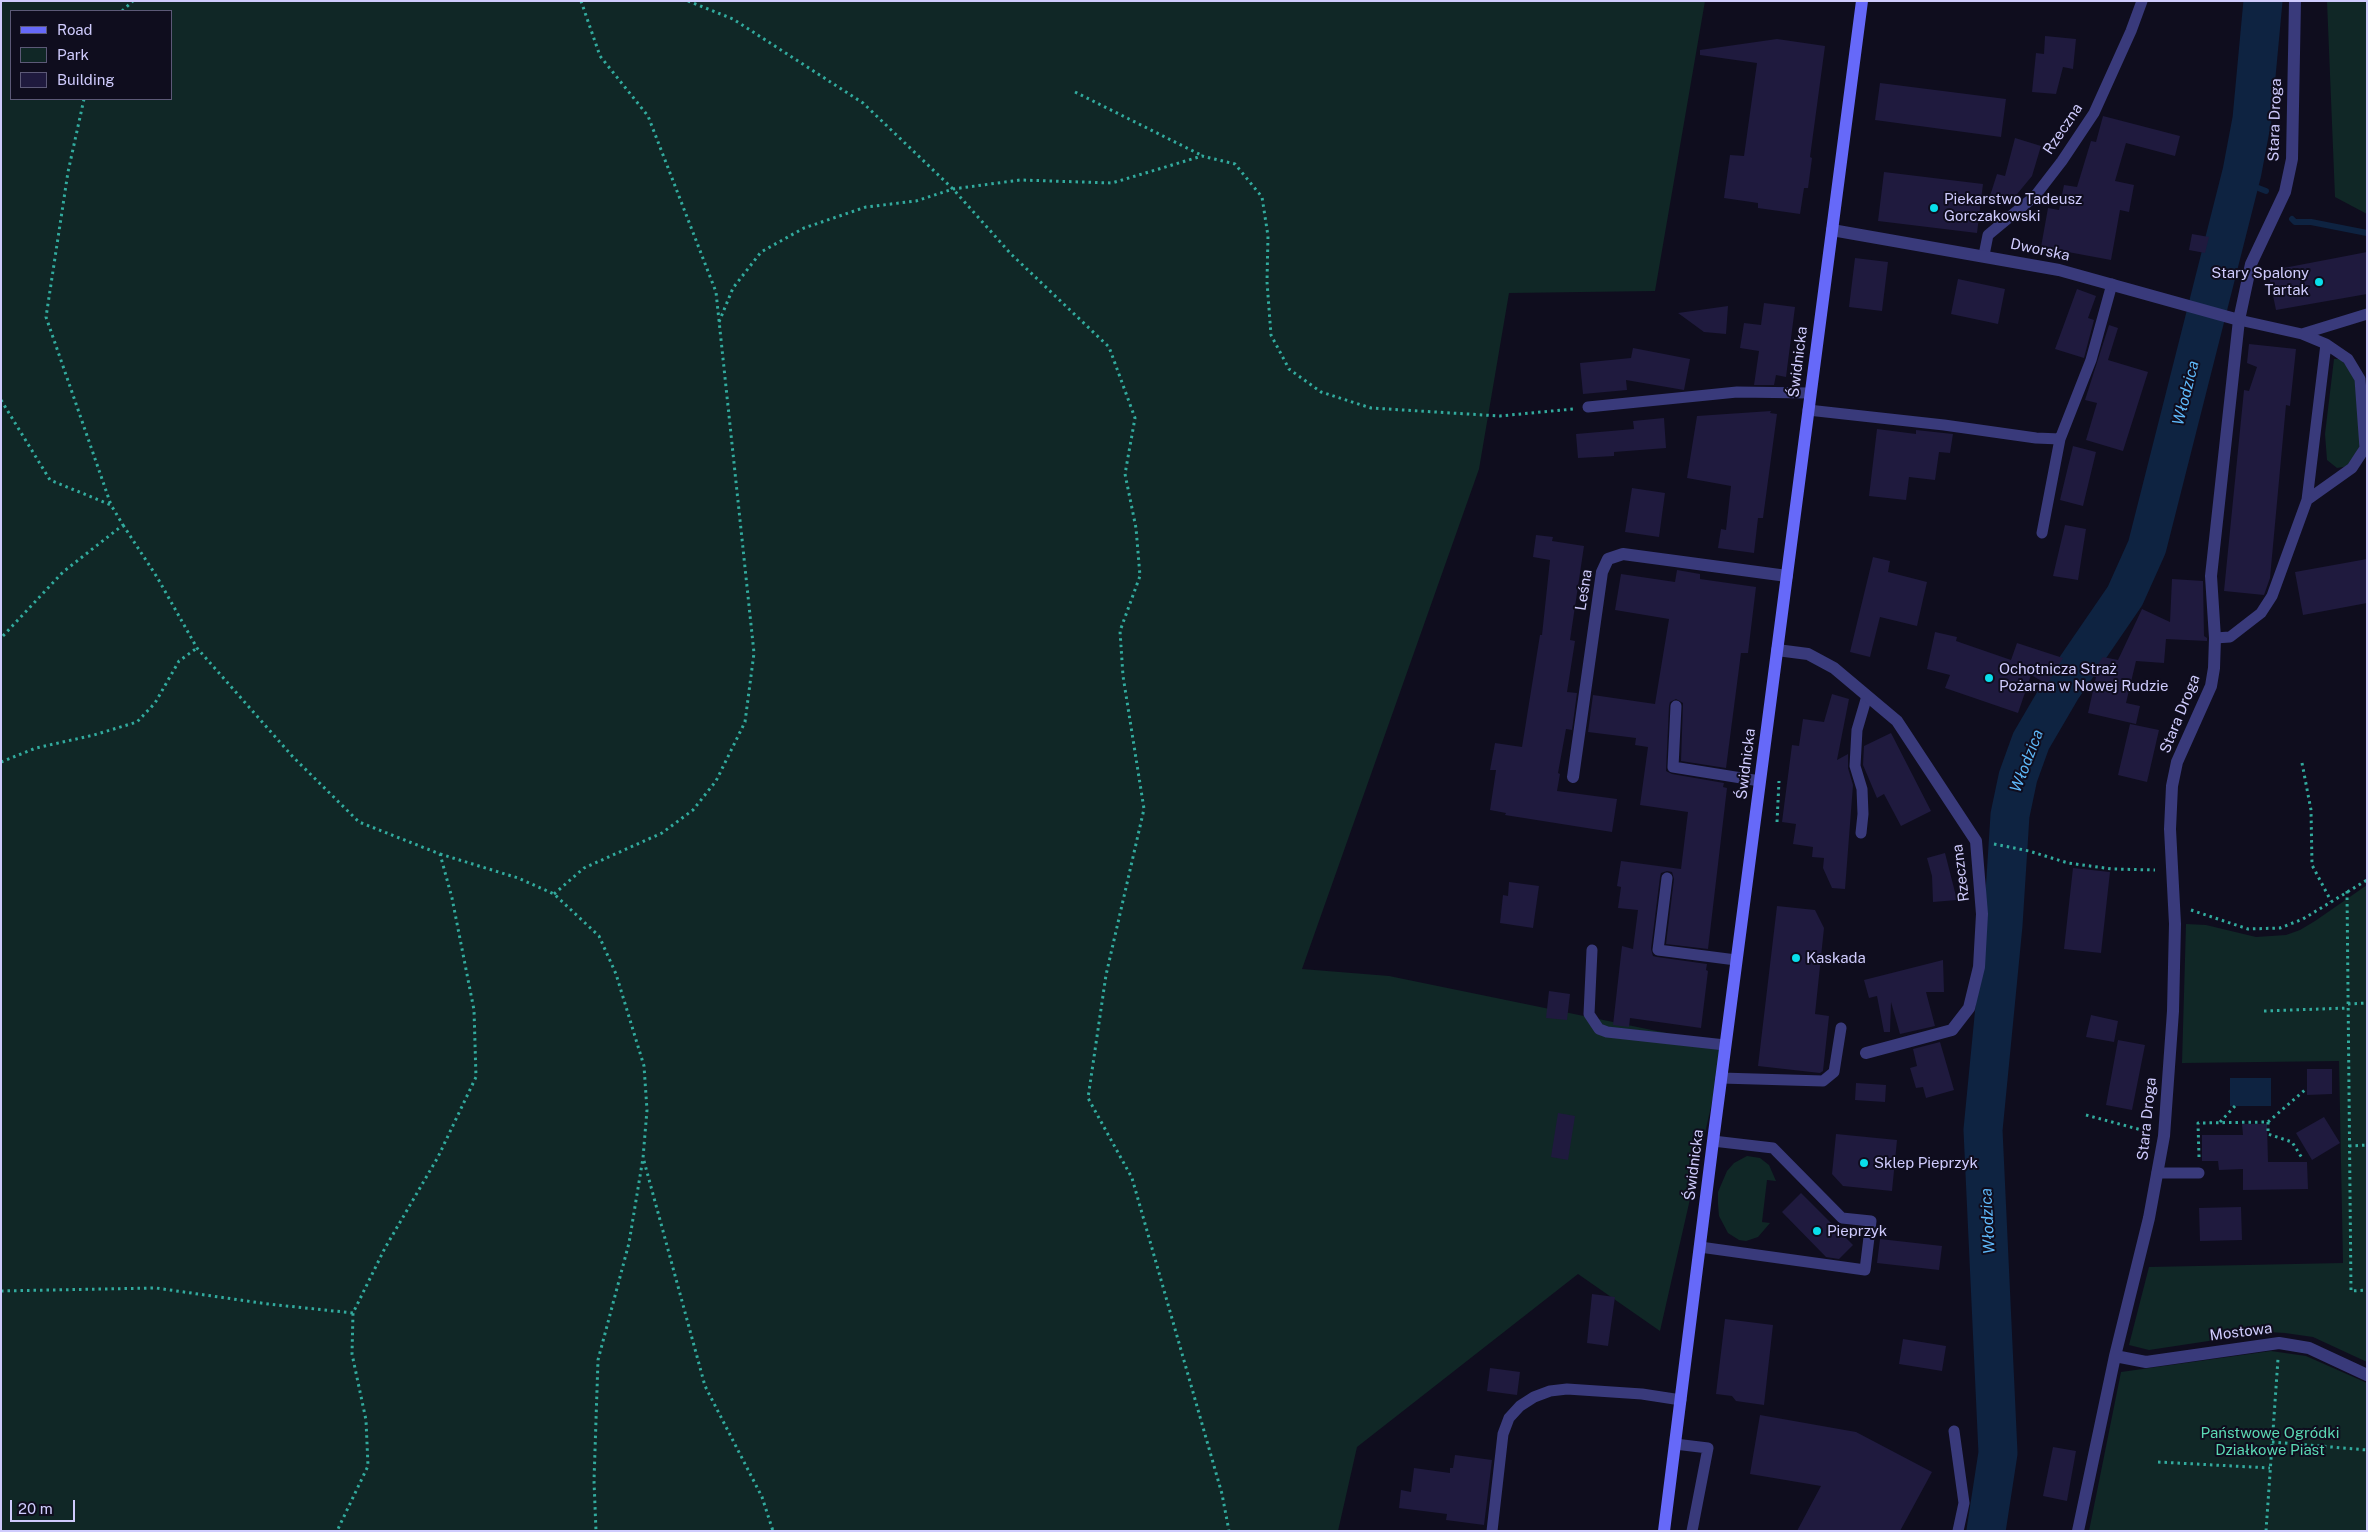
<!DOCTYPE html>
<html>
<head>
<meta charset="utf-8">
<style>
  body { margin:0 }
  #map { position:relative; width:2368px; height:1532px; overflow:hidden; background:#0f0d1e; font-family:"Public Sans",sans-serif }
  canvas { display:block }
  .frame { position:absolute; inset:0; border:2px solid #cfcbfd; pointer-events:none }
  .legend { position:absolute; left:10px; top:10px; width:162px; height:90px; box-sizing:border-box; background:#0f0d1e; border:1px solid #5c5977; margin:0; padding:6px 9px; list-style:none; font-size:15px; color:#cfcbfd }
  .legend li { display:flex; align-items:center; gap:10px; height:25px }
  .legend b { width:25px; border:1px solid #5c5977 }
  .scale { position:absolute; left:10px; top:1500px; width:65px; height:22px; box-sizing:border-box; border:2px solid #cfcbfd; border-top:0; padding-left:6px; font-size:15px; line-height:18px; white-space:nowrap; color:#cfcbfd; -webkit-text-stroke:4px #0f0d1e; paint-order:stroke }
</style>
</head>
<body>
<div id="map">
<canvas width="2368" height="1532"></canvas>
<div class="frame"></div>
<ul class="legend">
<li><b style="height:6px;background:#6669f9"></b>Road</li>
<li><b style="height:14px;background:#102726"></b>Park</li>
<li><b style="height:14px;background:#1f1a3e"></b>Building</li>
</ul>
<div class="scale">20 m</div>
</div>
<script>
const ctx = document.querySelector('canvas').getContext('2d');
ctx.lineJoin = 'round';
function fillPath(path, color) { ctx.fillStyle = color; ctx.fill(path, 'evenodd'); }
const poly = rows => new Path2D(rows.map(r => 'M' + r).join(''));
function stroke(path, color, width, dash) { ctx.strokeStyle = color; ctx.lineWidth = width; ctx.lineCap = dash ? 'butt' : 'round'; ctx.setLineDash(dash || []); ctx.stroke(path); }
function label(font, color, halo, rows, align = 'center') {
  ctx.font = font + ' "Public Sans",sans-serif'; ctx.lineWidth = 4; ctx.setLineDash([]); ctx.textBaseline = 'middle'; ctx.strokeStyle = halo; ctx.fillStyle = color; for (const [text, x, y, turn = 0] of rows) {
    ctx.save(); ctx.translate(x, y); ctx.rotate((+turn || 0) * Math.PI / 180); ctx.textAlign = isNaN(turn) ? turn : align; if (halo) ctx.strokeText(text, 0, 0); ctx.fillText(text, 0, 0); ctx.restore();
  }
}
const green = poly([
  [1,1,1705,1,1655,291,1509,293,1479,469,1302,969,1389,976,1725,1045,1660,1331,1578,1274,1357,1447,1338,1531,1,1531],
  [11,11,171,11,171,99,11,99],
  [2327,1,2367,1,2367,214,2335,197],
  [2334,359,2340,359,2360,379,2364,438,2349,466,2337,468,2327,460,2325,434],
  [2367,885,2367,1362,2313,1337,2285,1333,2268,1332,2149,1350,2129,1345,2149,1267,2343,1263,2339,1061,2182,1063,2186,924,2206,925,2256,937,2286,935,2300,930,2315,921],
  [1747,1156,1760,1158,1769,1165,1776,1181,1767,1180,1762,1222,1770,1223,1758,1237,1746,1241,1739,1240,1728,1233,1719,1216,1718,1204,1718,1192,1727,1171,1734,1163],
  [2271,1351,2306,1356,2367,1383,2367,1531,2089,1531,2121,1372]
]);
const water = poly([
  [2230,1078,2271,1078,2271,1106,2230,1106]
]);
const stream = poly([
  [2240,181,2266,191],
  [2292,219,2295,222,2311,222,2367,233]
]);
const river = poly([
  [1986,1531,1998,1453,1983,1130,2003,925,2010,815,2018,777,2031,741,2062,688,2125,596,2147,547,2242,172,2252,119,2263,1]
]);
const building = poly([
  [2045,36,2076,39,2073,69,2063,67,2056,94,2032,92,2036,53,2044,54],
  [1777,39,1825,46,1810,157,1812,158,1808,188,1804,188,1800,214,1758,208,1758,203,1724,198,1730,155,1744,156,1757,63,1700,55,1700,50],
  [1880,83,2006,99,2001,137,1875,120],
  [2103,116,2180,136,2175,156,2126,143,2115,181,2134,185,2129,212,2120,210,2111,260,2041,247,2048,208,2059,210,2064,185,2077,187,2091,141,2096,142],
  [2015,138,2041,146,2032,176,2008,205,1989,199,1997,174,2005,176],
  [1884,172,1983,184,1977,233,1878,221],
  [2192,234,2209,237,2205,253,2189,250],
  [2367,252,2367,294,2276,310,2268,271],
  [1855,258,1888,262,1882,311,1849,307],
  [1958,279,2005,289,1998,324,1951,314],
  [2077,289,2096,296,2088,318,2094,320,2084,358,2055,349],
  [1764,303,1795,307,1786,377,1776,375,1774,385,1754,385,1759,351,1740,348,1744,323,1761,325],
  [1728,306,1726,334,1704,332,1678,313],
  [2109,325,2118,328,2108,360,2148,372,2123,451,2086,440,2097,403,2085,400],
  [2249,344,2296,349,2290,406,2286,405,2270,578,2264,595,2224,591,2244,390,2249,391,2257,367,2247,363],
  [1633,348,1690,359,1684,390,1626,380,1627,390,1583,394,1580,363,1631,358],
  [1771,411,1770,413,1777,414,1763,518,1758,518,1754,553,1718,548,1721,529,1726,530,1731,486,1687,478,1697,416],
  [1664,418,1666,448,1614,452,1614,456,1578,458,1576,434,1634,429,1633,421],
  [1877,429,1916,434,1916,430,1953,434,1950,453,1939,452,1935,480,1909,477,1906,500,1869,496],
  [2073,446,2096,452,2083,506,2060,500],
  [1632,488,1665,493,1659,537,1625,532],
  [2065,525,2086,529,2078,580,2053,576],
  [1536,535,1553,537,1552,541,1584,546,1570,640,1575,641,1567,692,1577,693,1572,730,1566,729,1558,773,1560,774,1557,791,1617,799,1612,832,1505,815,1506,813,1490,810,1496,770,1490,770,1495,743,1522,747,1540,635,1542,635,1550,560,1533,557],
  [1873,557,1890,561,1888,572,1927,582,1917,626,1880,617,1870,657,1850,652],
  [2367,559,2367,603,2303,615,2295,572],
  [1677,570,1700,574,1700,579,1756,587,1748,653,1741,653,1726,768,1681,761,1683,703,1676,699,1670,702,1669,706,1666,771,1672,774,1724,783,1723,787,1727,788,1708,949,1666,944,1674,879,1672,872,1667,871,1661,873,1660,877,1651,949,1653,956,1657,957,1707,964,1706,970,1708,971,1701,1028,1630,1018,1629,1027,1613,1025,1622,946,1633,949,1638,910,1618,908,1621,887,1617,886,1621,861,1681,869,1688,812,1640,805,1648,747,1635,745,1636,738,1588,732,1593,695,1655,704,1669,619,1615,610,1621,574,1675,582],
  [2172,579,2203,581,2204,636,2207,638,2207,641,2166,639,2164,663,2136,661,2126,703,2140,706,2136,724,2088,713,2096,677,2089,676,2103,657,2118,660,2142,609,2170,622],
  [1935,632,1957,637,1956,641,2011,660,2017,643,2063,658,2047,684,2031,675,2018,713,1945,688,1950,675,1927,669],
  [1832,694,1849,699,1837,760,1848,754,1848,768,1853,785,1845,889,1832,888,1823,868,1824,858,1812,857,1813,847,1793,844,1796,824,1782,822,1792,745,1799,746,1803,719,1824,722],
  [2130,724,2159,730,2147,782,2118,775],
  [1891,733,1931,811,1901,826,1884,794,1877,798,1863,765,1864,746],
  [1945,853,1957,900,1933,902,1932,876,1927,858],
  [2073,868,2110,872,2101,953,2064,949],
  [1509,882,1539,886,1533,928,1500,923,1503,895,1508,896],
  [1777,906,1815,910,1824,928,1815,1014,1829,1016,1823,1071,1820,1073,1758,1066],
  [1943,960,1944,992,1926,992,1935,1026,1900,1034,1891,1002,1890,1032,1884,1032,1877,996,1869,998,1864,980],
  [1549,991,1570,994,1567,1020,1546,1018],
  [2091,1015,2118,1021,2114,1042,2086,1037],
  [2118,1040,2145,1045,2132,1110,2106,1105],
  [1940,1042,1954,1090,1926,1098,1923,1087,1916,1088,1910,1068,1917,1066,1913,1049],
  [2307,1069,2332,1069,2332,1094,2307,1095],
  [1856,1083,1886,1085,1885,1102,1855,1100],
  [1558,1113,1575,1116,1568,1160,1551,1157],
  [2324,1117,2340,1143,2312,1160,2296,1133],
  [2242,1124,2267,1124,2268,1162,2307,1162,2308,1189,2243,1190,2243,1169,2219,1170,2218,1161,2202,1161,2202,1135,2243,1135],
  [1836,1134,1897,1140,1892,1191,1843,1186,1832,1174],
  [1801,1193,1853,1245,1839,1259,1826,1257,1782,1212],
  [2241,1207,2242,1240,2200,1241,2199,1208],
  [1880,1239,1942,1246,1939,1270,1877,1263],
  [1592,1294,1615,1297,1608,1346,1587,1343],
  [1725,1319,1773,1325,1764,1405,1736,1401,1732,1396,1716,1394],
  [1903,1339,1946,1346,1942,1371,1899,1364],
  [1490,1368,1520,1372,1517,1395,1487,1391],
  [1760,1415,1856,1432,1932,1472,1900,1531,1797,1531,1821,1486,1750,1474],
  [2053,1447,2076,1451,2067,1501,2043,1496],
  [1455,1455,1492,1460,1484,1525,1446,1520,1447,1514,1399,1508,1401,1490,1411,1492,1414,1468,1450,1473,1450,1468,1453,1468]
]);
const path = poly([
  [688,1,733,19,863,103,953,189,1011,254,1109,347,1135,418,1125,474,1136,528,1140,576,1120,631,1123,676,1144,809,1106,975,1088,1098,1132,1178,1222,1494,1229,1531],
  [122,11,133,1],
  [1075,92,1201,155],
  [84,99,68,172,46,317,111,505],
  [719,322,733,288,761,252,804,228,866,207,916,201,953,189,1020,180,1112,183,1202,156,1235,164,1262,197,1268,236,1267,282,1271,335,1289,369,1321,392,1371,408,1500,416,1573,409],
  [1,400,50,480,111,505,123,525,63,572,1,638],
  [123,525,157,577,197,648,293,757,359,822,440,854,452,898,474,1010,476,1077,438,1157,385,1248,353,1313,352,1354,366,1420,368,1466,337,1531],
  [1,762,36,748,94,735,137,722,155,703,179,661,197,648],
  [2302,763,2311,810,2312,865,2331,901],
  [1777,822,1779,781],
  [1994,844,2029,851,2068,863,2112,869,2155,870],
  [440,854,518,878,554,894,599,936,616,974,644,1066,647,1110,643,1158,629,1243,598,1360,594,1481,596,1531],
  [2347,891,2351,1291,2367,1290],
  [554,894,584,868,662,833,693,810,716,781,745,722,754,653,716,292,648,116,600,56,581,1],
  [2191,910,2248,929,2280,928,2303,919,2367,880],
  [2348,1004,2367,1003],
  [2264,1011,2348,1008],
  [2086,1115,2149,1132],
  [2220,1122,2235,1106],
  [2268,1122,2306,1089],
  [2349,1146,2367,1145],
  [2199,1157,2198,1123,2268,1122,2268,1134,2292,1142,2302,1158],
  [644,1161,705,1386,762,1497,773,1531],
  [1,1291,156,1288,268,1304,353,1313],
  [2272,1442,2367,1450],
  [2158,1462,2270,1468],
  [2266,1531,2278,1359]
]);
const lane = poly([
  [1984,255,1988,235,2035,196,2062,161,2094,113,2131,31,2142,1],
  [2302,334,2367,314],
  [1588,407,1737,392,1810,393],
  [1808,410,1944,425,2036,438,2060,439,2091,360,2112,284],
  [2307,500,2352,468,2365,448,2360,379,2348,359,2326,344],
  [2042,533,2060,439],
  [2215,638,2230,637,2261,613,2272,596,2307,500,2326,344,2302,334,2239,320],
  [1676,706,1673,767,1760,781],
  [1861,833,1863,814,1862,789,1855,766,1857,730,1867,696],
  [1667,878,1658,950,1736,960],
  [1592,950,1589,1014,1599,1029,1607,1032,1725,1045],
  [1721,1078,1823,1081,1834,1072,1841,1028],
  [2157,1173,2199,1173],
  [1700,1247,1865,1270,1871,1221,1842,1218,1773,1148,1713,1141],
  [1954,1431,1964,1503,1958,1531],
  [1675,1444,1708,1448,1692,1531],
  [1492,1531,1503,1434,1509,1418,1520,1406,1534,1397,1550,1391,1567,1389,1642,1394,1681,1400]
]);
const street = poly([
  [1832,230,2059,270,2239,320],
  [1777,650,1808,654,1834,668,1897,721,1976,841,1982,914,1979,967,1969,1008,1952,1030,1866,1053],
  [1573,777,1602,572,1608,559,1623,554,1787,576],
  [2115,1356,2146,1362,2279,1343,2309,1348,2367,1375],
  [2078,1531,2115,1356,2149,1218,2164,1136,2173,1011,2175,924,2170,829,2172,786,2177,762,2211,686,2214,668,2215,638,2211,576,2239,320,2251,264,2285,192,2292,159,2295,1]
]);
const secondary = poly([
  [1664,1531,1713,1141,1862,1]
]);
const markers = [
  [1934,208,5,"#09dfeb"],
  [2319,282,5,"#09dfeb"],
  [1989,678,5,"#09dfeb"],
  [1796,958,5,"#09dfeb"],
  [1864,1163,5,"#09dfeb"],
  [1817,1231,5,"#09dfeb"]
];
const streetNames = [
  ["Stara Droga",2275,120,-88],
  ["Rzeczna",2063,129,-56],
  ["Dworska",2040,250,12],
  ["Świdnicka",1798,362,-83],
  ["Leśna",1584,590,-81],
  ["Stara Droga",2180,714,-68],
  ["Świdnicka",1746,764,-83],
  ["Rzeczna",1961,873,-97],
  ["Stara Droga",2147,1119,-84],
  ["Świdnicka",1694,1165,-83],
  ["Mostowa",2241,1332,-7]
];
const poiNames = [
  ["Piekarstwo Tadeusz",1944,199],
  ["Gorczakowski",1944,216],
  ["Stary Spalony",2309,273,"right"],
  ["Tartak",2309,290,"right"],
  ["Ochotnicza Straż",1999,669],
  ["Pożarna w Nowej Rudzie",1999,686],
  ["Kaskada",1806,958],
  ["Sklep Pieprzyk",1874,1163],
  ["Pieprzyk",1827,1231]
];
const parkNames = [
  ["Państwowe Ogródki",2270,1433],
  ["Działkowe Piast",2270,1450]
];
const waterNames = [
  ["Włodzica",2186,393,-76],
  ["Włodzica",2027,761,-69],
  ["Włodzica",1988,1221,-93]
];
fillPath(green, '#102726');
fillPath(water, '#0e2341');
stroke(stream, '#0e2341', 6);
stroke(river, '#0e2341', 39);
fillPath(building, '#1f1a3e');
stroke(path, '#32ab9e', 3, [2.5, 4]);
stroke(lane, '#393a7b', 11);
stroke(street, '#393a7b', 12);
stroke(secondary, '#6669f9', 12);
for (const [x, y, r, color] of markers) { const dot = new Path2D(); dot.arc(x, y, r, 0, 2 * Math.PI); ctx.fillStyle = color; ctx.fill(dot); stroke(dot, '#0f0d1e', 2); }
label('15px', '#cfcbfd', '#0f0d1e', streetNames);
label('15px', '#cfcbfd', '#0f0d1e', poiNames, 'left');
label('15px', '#5bd9b4', '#0f0d1e', parkNames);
label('italic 16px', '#5eb8f9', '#0f0d1e', waterNames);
</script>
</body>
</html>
